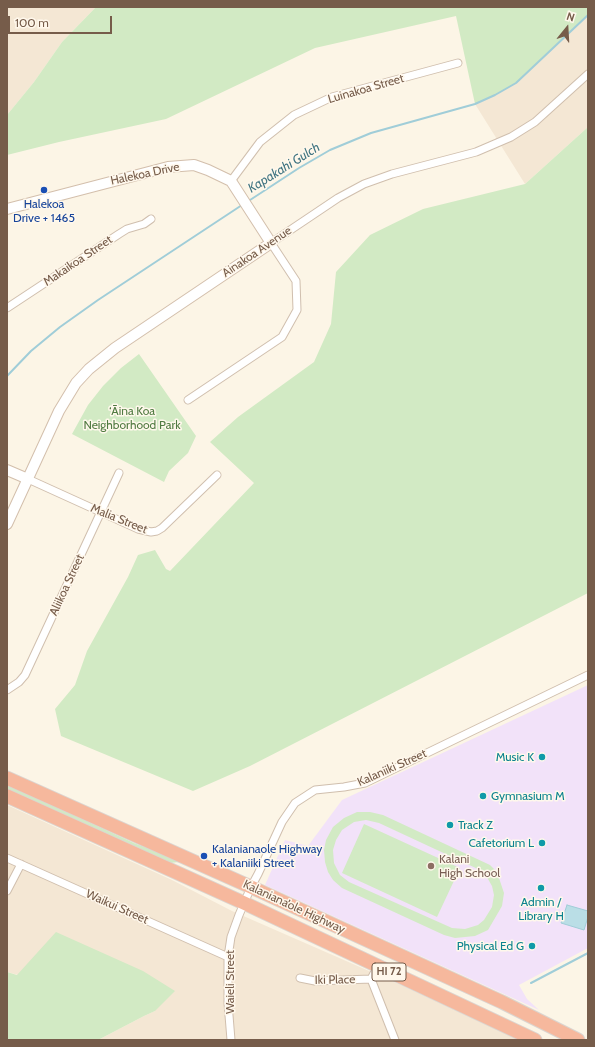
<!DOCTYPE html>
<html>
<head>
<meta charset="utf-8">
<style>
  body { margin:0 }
  #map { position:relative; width:595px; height:1047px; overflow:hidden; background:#fcf5e6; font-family:Cabin,sans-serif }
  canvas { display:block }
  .frame { position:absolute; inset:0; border:8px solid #765c4a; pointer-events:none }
  .north { position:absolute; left:547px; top:8px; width:40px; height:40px; -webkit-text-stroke:3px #fff8ec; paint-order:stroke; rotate:18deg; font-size:11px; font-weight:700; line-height:16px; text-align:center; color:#765c4a }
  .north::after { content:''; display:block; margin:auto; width:14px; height:18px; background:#765c4a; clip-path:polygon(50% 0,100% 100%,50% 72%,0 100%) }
  .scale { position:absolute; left:8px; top:16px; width:104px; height:18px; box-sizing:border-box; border:2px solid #765c4a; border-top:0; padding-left:5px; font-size:12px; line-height:14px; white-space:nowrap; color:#765c4a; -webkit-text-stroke:3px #fff8ec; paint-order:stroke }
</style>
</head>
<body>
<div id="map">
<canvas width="595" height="1047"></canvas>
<div class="frame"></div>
<div class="north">N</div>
<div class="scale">100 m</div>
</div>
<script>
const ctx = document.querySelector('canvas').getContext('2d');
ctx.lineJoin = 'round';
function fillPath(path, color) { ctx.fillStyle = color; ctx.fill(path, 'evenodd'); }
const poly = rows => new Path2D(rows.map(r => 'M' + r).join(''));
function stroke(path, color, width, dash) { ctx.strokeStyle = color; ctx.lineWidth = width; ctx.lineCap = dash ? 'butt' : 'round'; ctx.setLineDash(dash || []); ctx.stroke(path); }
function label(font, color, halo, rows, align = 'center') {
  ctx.font = font + ' Cabin,sans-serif'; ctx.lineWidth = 3; ctx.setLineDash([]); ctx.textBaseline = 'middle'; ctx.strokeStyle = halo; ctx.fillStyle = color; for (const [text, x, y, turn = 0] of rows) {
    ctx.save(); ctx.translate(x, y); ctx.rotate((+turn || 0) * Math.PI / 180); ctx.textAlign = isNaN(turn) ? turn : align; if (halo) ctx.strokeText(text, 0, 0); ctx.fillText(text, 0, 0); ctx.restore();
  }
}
const residential = poly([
  [7,7,96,7,62,42,34,82,7,115],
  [588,13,588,127,525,184,475,104,516,83],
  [7,805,172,880,232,911,401,985,519,1040,98,1040,144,1016,155,1011,7,972]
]);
const education = poly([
  [588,685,588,948,519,985,527,999,539,1010,265,885,285,840,308,846,342,800]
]);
const green = poly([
  [96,7,588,7,588,15,516,83,495,95,475,104,456,16,315,48,166,119,59,142,7,155,7,115,34,82,62,42],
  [588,127,588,593,250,766,193,791,61,736,55,709,75,685,87,651,128,577,138,555,155,550,166,569,170,571,254,483,210,442,238,417,314,362,331,324,336,272,370,235,423,209,525,184],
  [139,354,196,436,188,453,169,471,164,482,72,434,88,405,103,386,121,368],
  [7,784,134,843,147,848,179,862,170,863,7,791],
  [357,812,370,812,383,815,490,865,497,872,504,893,502,906,488,930,475,936,455,938,444,935,342,888,333,880,328,872,325,862,324,850,326,840,333,827,344,818],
  [366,820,379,823,480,870,488,879,492,886,494,895,492,907,484,920,478,925,465,929,452,928,349,882,340,875,334,863,333,850,336,840,342,830,354,822],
  [364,824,460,868,437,917,342,873],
  [56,932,143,971,175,991,155,1011,144,1016,98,1040,7,1040,7,972,17,975]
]);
const water = poly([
  [567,905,588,911,588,917,584,930,561,923,567,905]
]);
const stream = poly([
  [247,202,299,168,330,150,371,133,475,104,495,95,516,83,588,15],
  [7,376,31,351,60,327,98,300,242,205],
  [531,983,588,953]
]);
const street = poly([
  [231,181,260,142,294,115,332,97,458,63],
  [7,308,119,234,127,229,144,224,151,219],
  [188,400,282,337,297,310,296,281,271,243,338,198,364,184,392,174,476,152,511,137,535,122,588,74],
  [28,479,138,529,151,532,157,531,162,528,217,475],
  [7,690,19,682,25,675,119,473],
  [7,858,228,957],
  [7,891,21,864],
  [378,966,371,979,395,1040],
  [300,978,315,981,371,979],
  [231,1040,228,1003,228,957,231,937,239,915,251,887,258,874,282,822,295,803,315,790,344,787,365,783,588,675]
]);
const secondary = poly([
  [7,209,168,167,194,165,208,170,231,181,271,243,115,348,89,369,76,383,59,411,7,524],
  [7,470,28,479]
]);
const highway = poly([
  [7,778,251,887,502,1002,578,1040],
  [7,796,244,903,535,1040]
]);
const markers = [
  [44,190,4,"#1a4fb4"],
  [542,757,4,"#0f9aa8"],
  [483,796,4,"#0f9aa8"],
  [450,825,4,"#0f9aa8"],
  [542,843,4,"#0f9aa8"],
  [204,856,4,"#1a4fb4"],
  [431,866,4,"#8d6e63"],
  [541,888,4,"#0f9aa8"],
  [532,946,4,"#0f9aa8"]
];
const shields = [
  [389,972,34]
];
const shieldNames = [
  ["HI 72",389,972]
];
const streetNames = [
  ["Luinakoa Street",366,89,-16],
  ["Halekoa Drive",145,174,-12],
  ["Ainakoa Avenue",257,252,-34],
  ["Makaikoa Street",78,261,-34],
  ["Malia Street",119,519,22],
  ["Aliikoa Street",67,585,-65],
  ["Kalaniiki Street",392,768,-24],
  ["Waikui Street",117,907,24],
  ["Kalaniana’ole Highway",294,907,25],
  ["Iki Place",335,980,-1],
  ["Waieli Street",230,982,-90]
];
const transitNames = [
  ["Halekoa",44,204],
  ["Drive + 1465",44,218],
  ["Kalanianaole Highway",212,849,"left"],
  ["+ Kalaniiki Street",212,863,"left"]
];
const parkNames = [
  ["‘Āina Koa",132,411],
  ["Neighborhood Park",132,425]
];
const cultureNames = [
  ["Music K",534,757],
  ["Gymnasium M",491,796,"left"],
  ["Track Z",458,825,"left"],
  ["Cafetorium L",534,843],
  ["Admin /",541,902,"center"],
  ["Library H",541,916,"center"],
  ["Physical Ed G",524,946]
];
const educationNames = [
  ["Kalani",439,859],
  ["High School",439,873]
];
const waterNames = [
  ["Kapakahi Gulch",284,168,-32]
];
fillPath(residential, '#f4e7d4');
fillPath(education, '#f2e2f9');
fillPath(green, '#d2eac4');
fillPath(water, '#badee6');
stroke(water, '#a0cdd8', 1);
stroke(stream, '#a0cdd8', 2);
stroke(street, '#d0bfae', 9);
stroke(secondary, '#d3bfac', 12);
stroke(highway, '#dbd5d0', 15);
stroke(street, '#fff', 7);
stroke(secondary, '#fff', 10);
stroke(highway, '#f6b89d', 13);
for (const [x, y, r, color] of markers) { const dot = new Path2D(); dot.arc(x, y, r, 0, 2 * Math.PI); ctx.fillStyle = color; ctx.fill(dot); stroke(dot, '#fff8ec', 1.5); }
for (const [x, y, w] of shields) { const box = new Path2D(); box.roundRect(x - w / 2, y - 9, w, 18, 3); ctx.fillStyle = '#fff8ec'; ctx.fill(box); stroke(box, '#765c4a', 1); }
label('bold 11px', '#765c4a', null, shieldNames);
label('12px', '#765c4a', '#fff8ec', streetNames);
label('12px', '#164399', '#fff8ec', transitNames);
label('12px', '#517b42', '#fff8ec', parkNames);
label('12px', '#0d838f', '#fff8ec', cultureNames, 'right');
label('12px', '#785e54', '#fff8ec', educationNames, 'left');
label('italic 13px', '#417582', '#fff8ec', waterNames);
</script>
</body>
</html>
